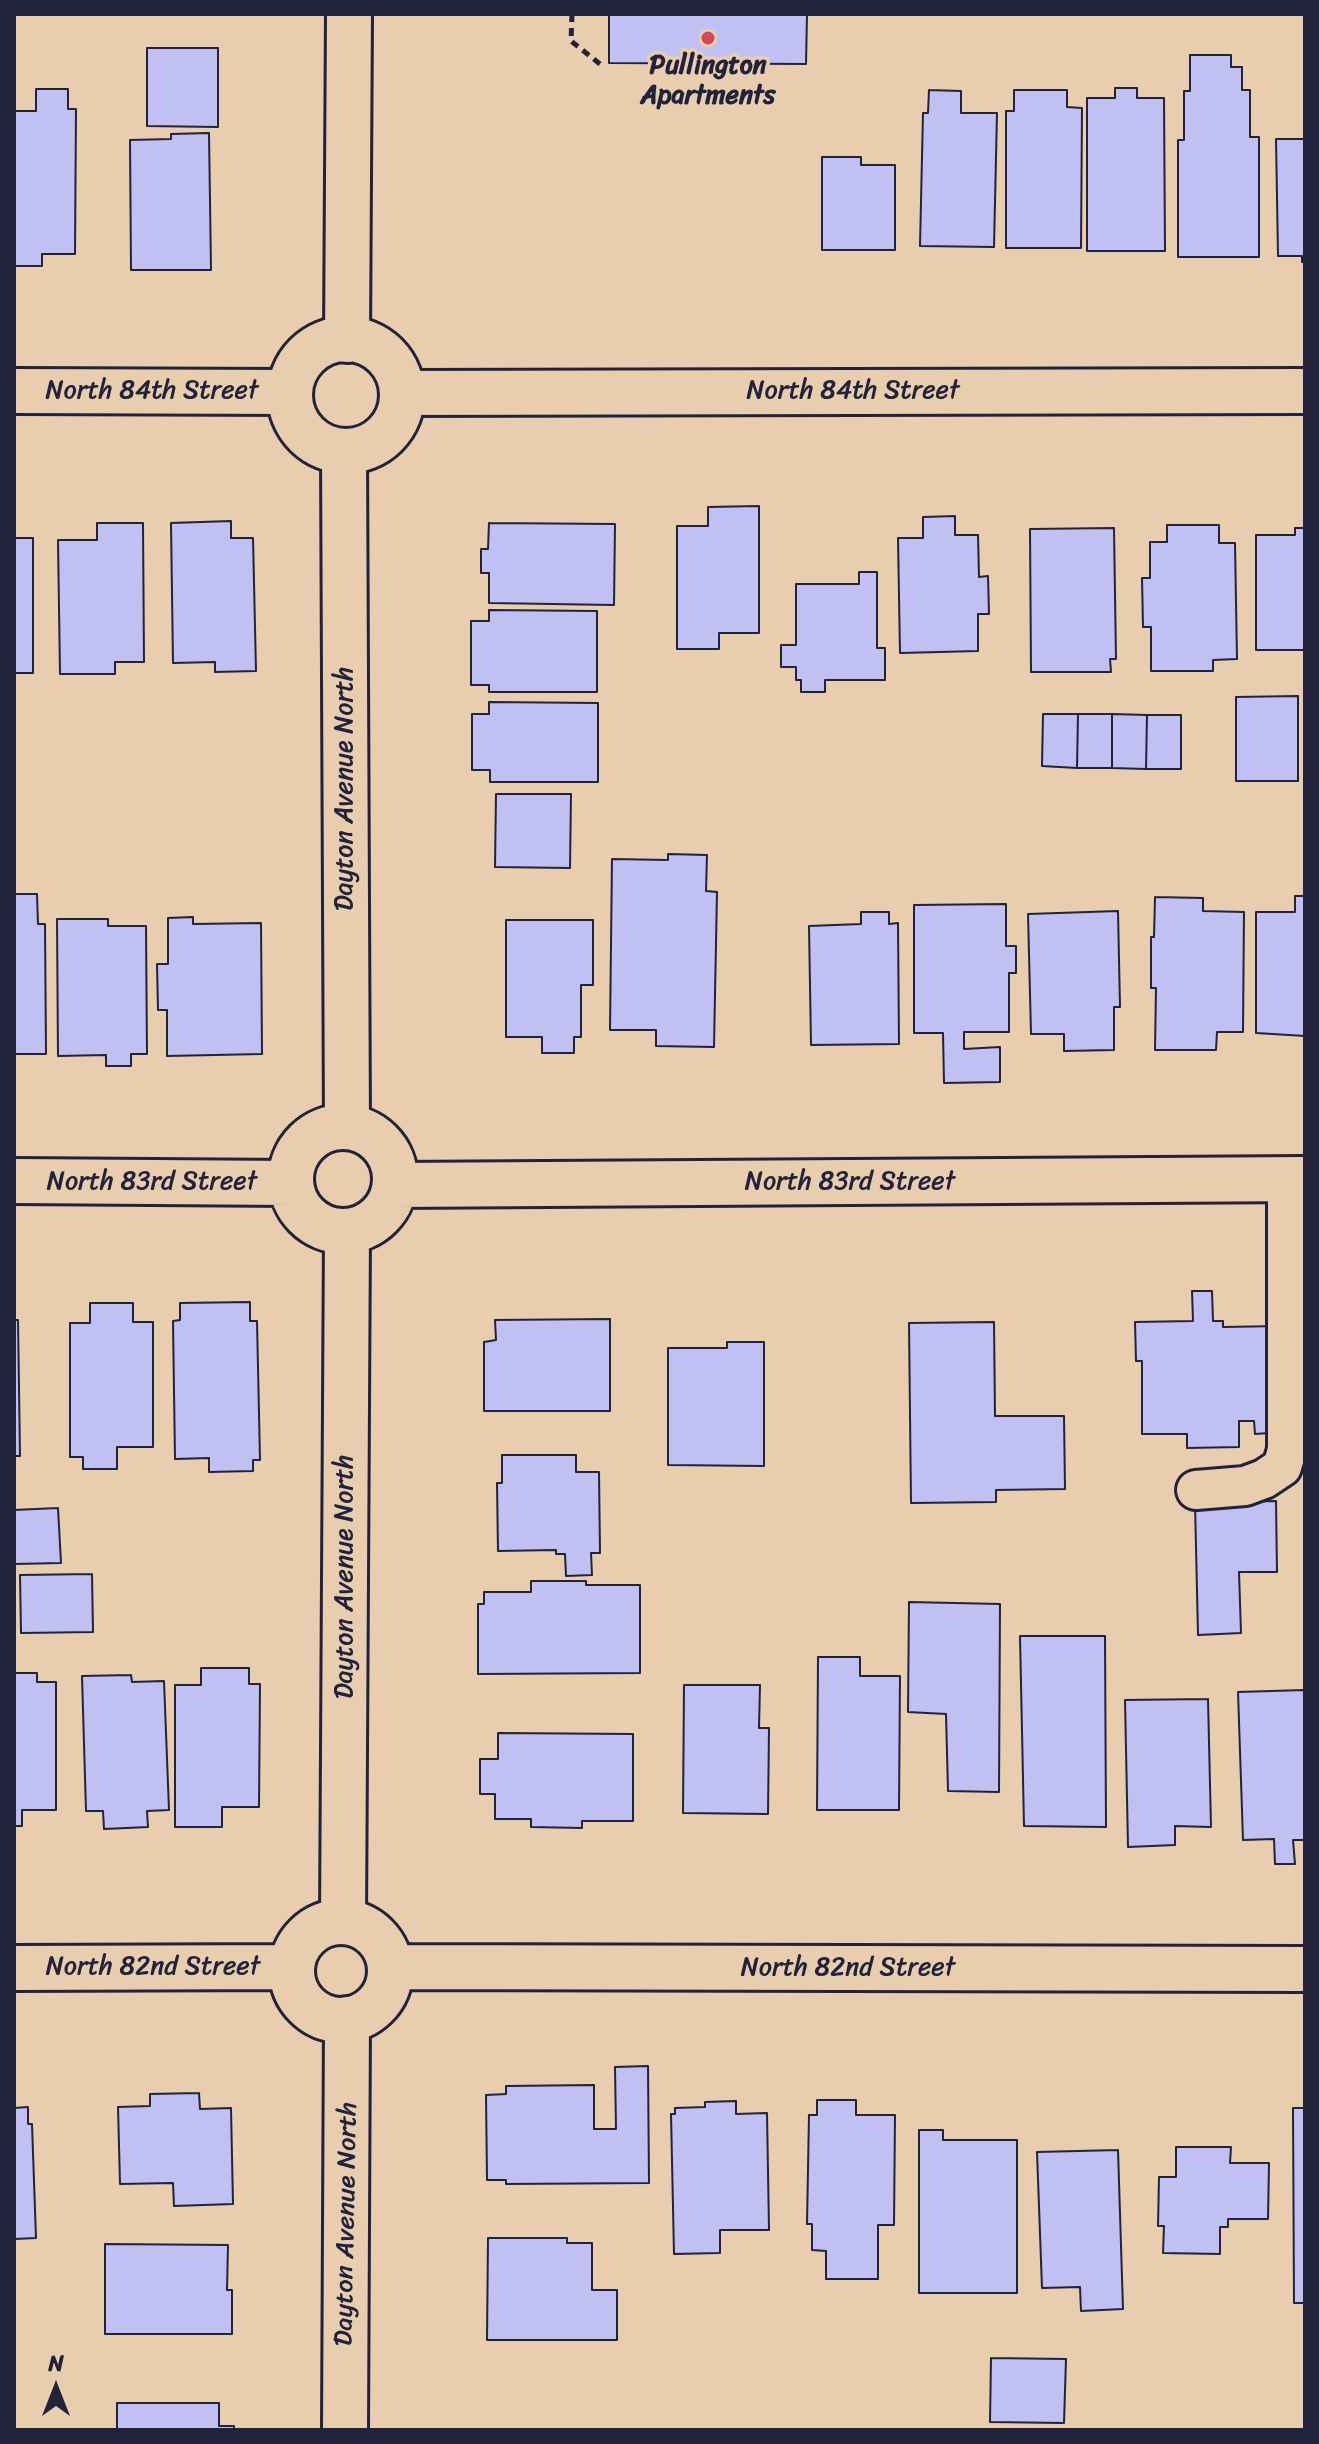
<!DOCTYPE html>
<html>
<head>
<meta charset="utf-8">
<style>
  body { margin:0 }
  #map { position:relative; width:1319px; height:2444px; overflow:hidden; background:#e8cdaf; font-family:Sriracha,sans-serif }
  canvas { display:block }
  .frame { position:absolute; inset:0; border:16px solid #22223b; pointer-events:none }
  .north { position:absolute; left:16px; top:2348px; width:80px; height:80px; -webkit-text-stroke:6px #e8cdaf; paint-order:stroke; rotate:0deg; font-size:22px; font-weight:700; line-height:32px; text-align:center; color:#22223b }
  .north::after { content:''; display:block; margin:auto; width:28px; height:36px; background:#22223b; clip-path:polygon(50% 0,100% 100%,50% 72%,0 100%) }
</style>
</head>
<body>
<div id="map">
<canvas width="1319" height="2444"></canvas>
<div class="frame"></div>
<div class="north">N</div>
</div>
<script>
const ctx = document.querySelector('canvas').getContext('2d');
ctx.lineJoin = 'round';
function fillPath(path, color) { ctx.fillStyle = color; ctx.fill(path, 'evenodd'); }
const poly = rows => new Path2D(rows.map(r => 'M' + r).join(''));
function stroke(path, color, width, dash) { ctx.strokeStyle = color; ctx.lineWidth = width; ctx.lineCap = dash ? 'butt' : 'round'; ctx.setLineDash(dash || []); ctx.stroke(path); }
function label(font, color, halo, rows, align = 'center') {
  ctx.font = font + ' Sriracha,sans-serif'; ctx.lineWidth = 7; ctx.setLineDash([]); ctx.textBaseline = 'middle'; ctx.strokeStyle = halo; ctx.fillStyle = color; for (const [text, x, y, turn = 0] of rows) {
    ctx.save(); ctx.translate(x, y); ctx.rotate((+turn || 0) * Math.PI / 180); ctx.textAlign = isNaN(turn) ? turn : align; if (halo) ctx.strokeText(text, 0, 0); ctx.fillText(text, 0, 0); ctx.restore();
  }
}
const building = poly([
  [609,14,807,14,806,64,609,63,609,14],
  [147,48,218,48,218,127,147,126,147,48],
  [1190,55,1231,55,1231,67,1242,67,1242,90,1250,90,1250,137,1259,137,1259,257,1178,257,1178,140,1184,140,1184,91,1190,91,1190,55],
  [1115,88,1137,88,1137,98,1164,98,1165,251,1087,251,1087,98,1115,98,1115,88],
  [36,89,68,89,68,109,76,109,75,254,42,254,42,266,14,266,14,111,36,111,36,89],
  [929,90,961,91,961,113,997,113,994,247,920,246,923,113,928,113,929,90],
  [1014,90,1067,90,1067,107,1082,108,1081,248,1006,248,1006,111,1014,111,1014,90],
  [209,133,211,270,131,270,130,140,171,139,171,134,209,133],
  [1276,139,1305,139,1305,262,1302,262,1302,256,1278,256,1276,139],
  [822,157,861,157,861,165,895,165,895,250,822,250,822,157],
  [759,506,759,633,719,633,719,649,677,649,677,526,708,526,708,507,759,506],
  [955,516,955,535,978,535,979,577,988,576,989,614,978,614,978,651,900,653,898,538,923,538,923,517,955,516],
  [231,521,231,538,253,538,256,671,215,672,215,662,173,663,171,523,231,521],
  [97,523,143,523,144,662,115,662,115,674,60,674,58,540,97,540,97,523],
  [489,523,615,524,614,605,489,603,489,573,481,573,481,549,488,549,489,523],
  [1167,525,1219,525,1219,543,1235,543,1237,659,1213,660,1213,671,1151,671,1151,627,1143,627,1142,578,1150,578,1150,542,1167,542,1167,525],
  [1114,528,1116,659,1110,659,1111,672,1031,672,1030,529,1114,528],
  [1295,528,1305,528,1305,650,1256,650,1256,535,1295,535,1295,528],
  [14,538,33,538,33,673,14,673,14,538],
  [859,572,877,572,877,648,885,648,885,680,825,680,825,692,801,692,801,680,796,680,796,667,781,667,781,645,796,645,796,584,859,584,859,572],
  [489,610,597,611,597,692,489,692,489,685,471,685,471,621,489,621,489,610],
  [1298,696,1298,781,1236,781,1236,697,1298,696],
  [489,702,598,703,598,782,490,782,490,770,472,770,472,714,489,714,489,702],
  [1043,714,1078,714,1077,768,1042,766,1043,714],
  [1078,714,1112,714,1112,768,1077,768,1078,714],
  [1112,714,1147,715,1146,769,1112,768,1112,714],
  [1147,715,1181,715,1181,769,1146,769,1147,715],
  [496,794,571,794,570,868,495,867,496,794],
  [668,854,707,855,706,891,717,892,714,1047,656,1046,656,1030,610,1030,612,859,668,860,668,854],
  [14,894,37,894,38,924,45,924,46,1054,14,1054,14,894],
  [1295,896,1305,896,1305,1036,1256,1033,1256,912,1295,912,1295,896],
  [1155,897,1203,898,1203,911,1244,912,1243,1032,1217,1032,1216,1050,1155,1050,1156,988,1151,988,1151,937,1154,937,1155,897],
  [1006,904,1006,946,1016,946,1016,973,1009,973,1009,1032,964,1032,964,1049,1000,1047,1000,1082,944,1083,943,1033,914,1033,914,905,1006,904],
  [1118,911,1120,1007,1114,1007,1114,1050,1064,1051,1064,1034,1031,1034,1028,914,1118,911],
  [861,912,889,912,889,924,898,923,899,1044,811,1045,809,926,861,924,861,912],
  [193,917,193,924,261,923,262,1054,167,1056,167,1010,158,1010,157,964,168,964,168,918,193,917],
  [57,919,108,919,108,926,146,926,147,1054,131,1054,131,1066,106,1066,106,1055,58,1056,57,919],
  [506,920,593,920,593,985,581,985,581,1037,574,1037,574,1053,542,1053,542,1037,506,1037,506,920],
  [1192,1291,1212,1291,1213,1321,1223,1321,1223,1327,1281,1326,1269,1433,1255,1434,1254,1421,1239,1421,1239,1447,1187,1448,1187,1434,1142,1434,1142,1361,1136,1361,1135,1322,1193,1321,1192,1291],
  [250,1302,250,1321,257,1321,260,1460,253,1460,253,1471,209,1472,209,1458,175,1459,173,1321,180,1320,180,1303,250,1302],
  [90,1303,133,1303,133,1322,153,1322,153,1447,117,1447,117,1469,83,1469,83,1457,70,1457,70,1323,90,1323,90,1303],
  [610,1319,610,1411,484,1411,484,1342,496,1340,495,1320,610,1319],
  [14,1320,18,1320,20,1456,14,1456,14,1320],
  [994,1322,995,1416,1064,1416,1065,1489,996,1490,996,1502,911,1503,909,1323,994,1322],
  [727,1342,764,1342,764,1466,668,1465,668,1348,727,1348,727,1342],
  [502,1455,576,1455,576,1472,599,1472,600,1553,591,1553,592,1575,566,1576,565,1554,556,1554,556,1550,498,1551,497,1483,502,1483,502,1455],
  [1276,1501,1277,1572,1239,1572,1241,1633,1198,1635,1195,1503,1276,1501],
  [58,1508,61,1563,14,1564,14,1510,58,1508],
  [92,1574,93,1632,21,1633,20,1575,92,1574],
  [531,1581,586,1581,586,1585,640,1585,640,1673,478,1674,478,1604,484,1604,484,1592,531,1592,531,1581],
  [909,1602,1000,1604,999,1792,948,1791,946,1714,908,1712,909,1602],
  [1020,1636,1105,1636,1106,1827,1024,1826,1020,1636],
  [818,1657,860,1657,860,1676,900,1676,899,1810,817,1810,818,1657],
  [201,1668,249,1668,249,1684,260,1684,259,1807,222,1807,222,1827,175,1827,175,1685,201,1685,201,1668],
  [14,1673,37,1673,37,1682,56,1682,56,1810,22,1810,22,1826,14,1826,14,1673],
  [131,1675,132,1682,164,1681,169,1810,147,1811,148,1827,104,1829,103,1811,86,1811,82,1676,131,1675],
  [684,1685,760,1685,759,1728,769,1728,768,1814,683,1813,684,1685],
  [1305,1690,1305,1840,1293,1840,1295,1864,1275,1864,1274,1839,1243,1840,1238,1692,1305,1690],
  [1208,1699,1211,1827,1175,1826,1175,1845,1128,1847,1125,1700,1208,1699],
  [498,1733,633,1734,633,1821,582,1821,582,1828,531,1827,531,1819,495,1819,495,1794,480,1794,480,1759,498,1759,498,1733],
  [648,2066,649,2183,506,2184,506,2180,487,2180,486,2095,506,2094,506,2086,594,2085,594,2129,616,2129,615,2067,648,2066],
  [199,2093,200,2109,231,2108,233,2204,174,2206,173,2183,120,2184,118,2107,150,2106,150,2094,199,2093],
  [817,2100,856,2100,856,2115,895,2115,894,2225,878,2225,878,2279,826,2279,826,2251,812,2250,812,2224,807,2224,809,2115,817,2115,817,2100],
  [736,2101,736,2114,767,2113,769,2230,720,2230,720,2253,674,2254,671,2114,675,2114,675,2108,705,2107,705,2102,736,2101],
  [28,2107,28,2124,32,2124,36,2238,14,2239,14,2108,28,2107],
  [1293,2108,1305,2108,1305,2303,1294,2303,1293,2108],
  [919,2130,943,2130,943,2140,1017,2140,1017,2293,919,2293,919,2130],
  [1176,2147,1231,2147,1230,2163,1269,2163,1268,2219,1228,2219,1228,2227,1220,2227,1220,2254,1163,2253,1164,2226,1158,2226,1159,2177,1176,2177,1176,2147],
  [1118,2150,1123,2309,1081,2311,1080,2287,1042,2288,1037,2152,1118,2150],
  [488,2238,567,2238,567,2243,592,2243,592,2290,617,2290,617,2340,487,2340,488,2238],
  [105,2244,228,2245,227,2290,232,2290,232,2334,105,2334,105,2244],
  [991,2358,1066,2359,1064,2423,990,2422,991,2358],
  [117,2403,219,2403,219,2426,234,2426,234,2430,117,2430,117,2403]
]);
const path = poly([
  [572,14,571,41,600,64]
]);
const lane = poly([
  [1196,1490,1245,1486,1264,1479,1282,1467,1287,1450,1287,1179]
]);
const street = poly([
  '290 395a56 56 0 1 1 112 0a56 56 0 1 1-112 0Z',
  [347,340,349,14],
  [14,391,289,392],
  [402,393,1305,391],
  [344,451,347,1127],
  '291 1179a52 52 0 1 1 104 0a52 52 0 1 1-104 0Z',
  [14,1181,291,1183],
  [395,1185,1305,1179],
  '292 1971a49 49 0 1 1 98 0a49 49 0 1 1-98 0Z',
  [343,1922,347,1233],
  [391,1967,1305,1969],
  [14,1968,292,1967],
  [345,2430,347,2019]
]);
const markers = [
  [708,38,8,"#d1495b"]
];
const poiNames = [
  ["Pullington",708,66],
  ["Apartments",708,96]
];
const streetNames = [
  ["North 84th Street",152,391],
  ["North 84th Street",853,391],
  ["Dayton Avenue North",345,789,-90],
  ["North 83rd Street",152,1182],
  ["North 83rd Street",850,1182],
  ["Dayton Avenue North",345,1577,-90],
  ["North 82nd Street",153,1967],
  ["North 82nd Street",848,1968],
  ["Dayton Avenue North",347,2224,-89]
];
fillPath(building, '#c0c0f2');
stroke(building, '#22223b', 2);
stroke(lane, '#22223b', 44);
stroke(street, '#22223b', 50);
stroke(path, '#22223b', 5, [8, 6]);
stroke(lane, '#e8cdaf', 38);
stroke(street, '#e8cdaf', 44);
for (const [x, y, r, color] of markers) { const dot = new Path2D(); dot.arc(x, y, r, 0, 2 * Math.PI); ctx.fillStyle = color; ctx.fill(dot); stroke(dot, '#e8cdaf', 3); }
label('bold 26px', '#22223b', '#e8cdaf', poiNames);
label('26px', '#22223b', '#e8cdaf', streetNames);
</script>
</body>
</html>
